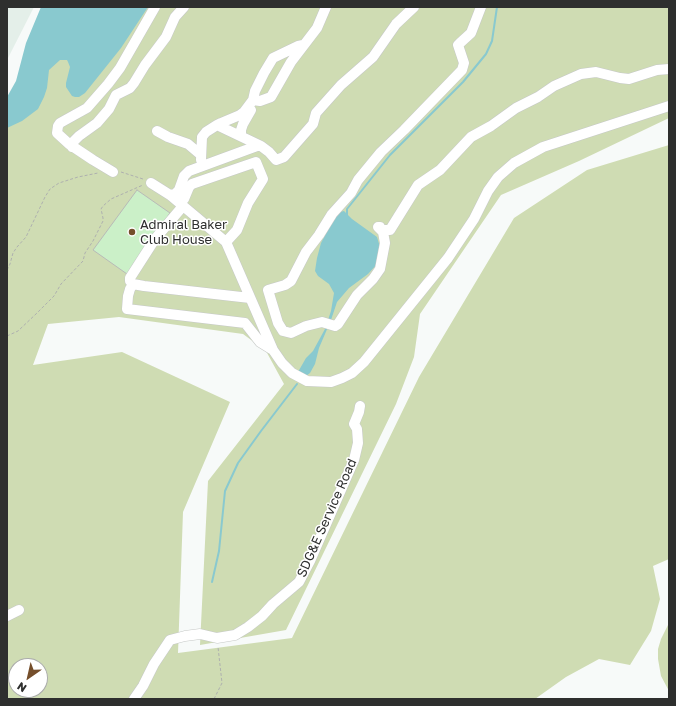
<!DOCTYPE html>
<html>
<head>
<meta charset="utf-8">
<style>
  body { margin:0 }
  #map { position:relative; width:676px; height:706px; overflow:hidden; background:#f7faf9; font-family:"Golos Text",sans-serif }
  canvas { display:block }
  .frame { position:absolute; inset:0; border:8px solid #2e2f2e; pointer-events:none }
  .north { position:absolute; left:8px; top:658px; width:40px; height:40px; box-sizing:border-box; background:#fff; border:1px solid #abacab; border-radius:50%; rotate:214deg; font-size:11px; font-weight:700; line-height:16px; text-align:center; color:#2e2f2e }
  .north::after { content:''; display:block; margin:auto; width:14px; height:18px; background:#754e2b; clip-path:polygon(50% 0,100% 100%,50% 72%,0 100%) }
</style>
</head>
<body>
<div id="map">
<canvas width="676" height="706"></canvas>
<div class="frame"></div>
<div class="north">N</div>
</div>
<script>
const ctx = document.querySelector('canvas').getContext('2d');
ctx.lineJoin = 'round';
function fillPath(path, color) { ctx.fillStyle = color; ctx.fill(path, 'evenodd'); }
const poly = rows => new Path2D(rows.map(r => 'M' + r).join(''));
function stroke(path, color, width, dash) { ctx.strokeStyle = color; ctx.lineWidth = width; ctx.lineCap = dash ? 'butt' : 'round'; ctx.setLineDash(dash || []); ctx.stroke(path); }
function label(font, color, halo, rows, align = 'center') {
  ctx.font = font + ' "Golos Text",sans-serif'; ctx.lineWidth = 3; ctx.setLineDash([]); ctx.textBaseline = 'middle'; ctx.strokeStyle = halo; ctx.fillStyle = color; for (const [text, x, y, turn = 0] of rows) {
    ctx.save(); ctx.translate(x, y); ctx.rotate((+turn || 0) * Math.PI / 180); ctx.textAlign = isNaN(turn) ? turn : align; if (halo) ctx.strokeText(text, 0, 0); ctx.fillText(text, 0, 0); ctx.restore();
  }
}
const built = poly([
  [7,7,34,7,7,60]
]);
const green = poly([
  [52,7,669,7,669,118,579,161,501,195,420,314,414,357,396,404,286,630,200,645,208,481,284,384,266,351,243,334,119,317,48,324,33,365,122,352,230,402,183,512,178,653,292,638,419,377,514,218,587,170,669,145,669,559,653,566,660,599,651,631,630,665,599,659,566,677,535,699,7,699,7,121],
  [16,666,40,666,40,690,16,690],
  [669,623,669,691,661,676,658,659,658,649,661,639]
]);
const water = poly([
  [41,7,148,7,121,48,85,93,79,97,75,97,72,96,66,87,66,83,70,67,68,62,67,60,60,60,49,70,47,88,44,97,38,109,22,121,7,128,7,97,16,81,26,43],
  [344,211,352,219,377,237,380,247,378,263,368,274,349,288,337,302,331,320,319,348,315,364,310,373,306,376,298,372,306,358,313,351,325,329,331,311,334,293,329,284,318,276,315,271,317,258,321,243,328,230,336,217,340,212]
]);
const stream = poly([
  [347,215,347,209,390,155,463,82,486,54,492,41,497,7],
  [212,582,219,551,225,491,238,463,261,431,297,384]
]);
const building = poly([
  [137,190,170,213,127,274,93,250,137,190]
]);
const path = poly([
  [121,172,143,179],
  [7,270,10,264,13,253,17,247,26,237,45,197,50,189,59,183,78,177,98,173],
  [7,336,18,331,37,313,54,296,61,284,83,261,85,253,93,241,103,221,103,218,101,209,103,206,111,199,143,185],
  [214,699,222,683,218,647]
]);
const minor = poly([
  [481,7,471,33,460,43,458,45,464,63,462,70,404,130,381,152,358,180,351,193,332,214,319,235,306,252,291,281,285,285,268,290,278,323,283,331,291,333,306,326,322,322,335,326,338,324,357,295,373,279,380,269,385,243,383,232,378,227,380,227,381,230,390,230,418,185,440,170,471,137,491,126,516,108,538,97,554,86,581,74,596,72,620,78,629,79,657,70,669,69],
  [303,45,298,46,273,58,264,73,255,91,253,100,260,101,271,97,291,62,317,28,326,7],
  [253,100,244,112,240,115,221,123,217,125,261,146],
  [157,131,168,137,188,144,201,155],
  [241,136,241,130,243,124,251,110],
  [72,147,73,142,79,136,97,123,109,109,116,95,130,88,134,83,145,65,166,37,175,17,184,7],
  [201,160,202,137,206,132,217,125],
  [113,172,93,160,69,144,57,133,58,126,60,123,87,108,108,84,120,68,155,7],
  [151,183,170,195,226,242,273,350,282,363,292,373,307,381,331,382,342,378,352,373,364,362,448,258,474,219,488,191,498,177,514,163,543,147,669,106],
  [170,195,175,194,179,190,184,176,189,171,257,146,261,146,269,152,276,160,284,157,313,124,316,113,341,85,373,57,396,24,414,7],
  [179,202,184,199,189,187,192,184,256,162,263,179,248,203,237,230,226,242],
  [183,206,155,239,130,278,130,281,133,284,144,286,250,298],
  [133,284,130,289,128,296,127,309,245,323,260,342,273,350],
  [7,616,19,610],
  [134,699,143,686,154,664,170,640,185,636,200,634,217,638,235,635,248,627,262,616,273,604,299,582,310,561,354,460,358,443,357,429,354,424,359,412,360,406]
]);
const markers = [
  [132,232,4,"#754e2b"]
];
const poiNames = [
  ["Admiral Baker",140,225],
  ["Club House",140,240]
];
const streetNames = [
  ["SDG&E Service Road",327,518,-66]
];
fillPath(built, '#e4efe9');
fillPath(green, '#cfdcb3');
fillPath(water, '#89c9cf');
stroke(stream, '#89c9cf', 2);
fillPath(building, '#cbf0c8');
stroke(building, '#b8bab8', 1);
stroke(minor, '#c6c9c7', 11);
stroke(path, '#aeb0af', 1, [3, 2]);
stroke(minor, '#fff', 10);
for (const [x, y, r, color] of markers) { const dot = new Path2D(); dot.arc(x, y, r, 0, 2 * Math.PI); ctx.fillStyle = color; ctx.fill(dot); stroke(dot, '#fff', 1.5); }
label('13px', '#2e2f2e', '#fff', poiNames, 'left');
label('13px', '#2e2f2e', '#fff', streetNames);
</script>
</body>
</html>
